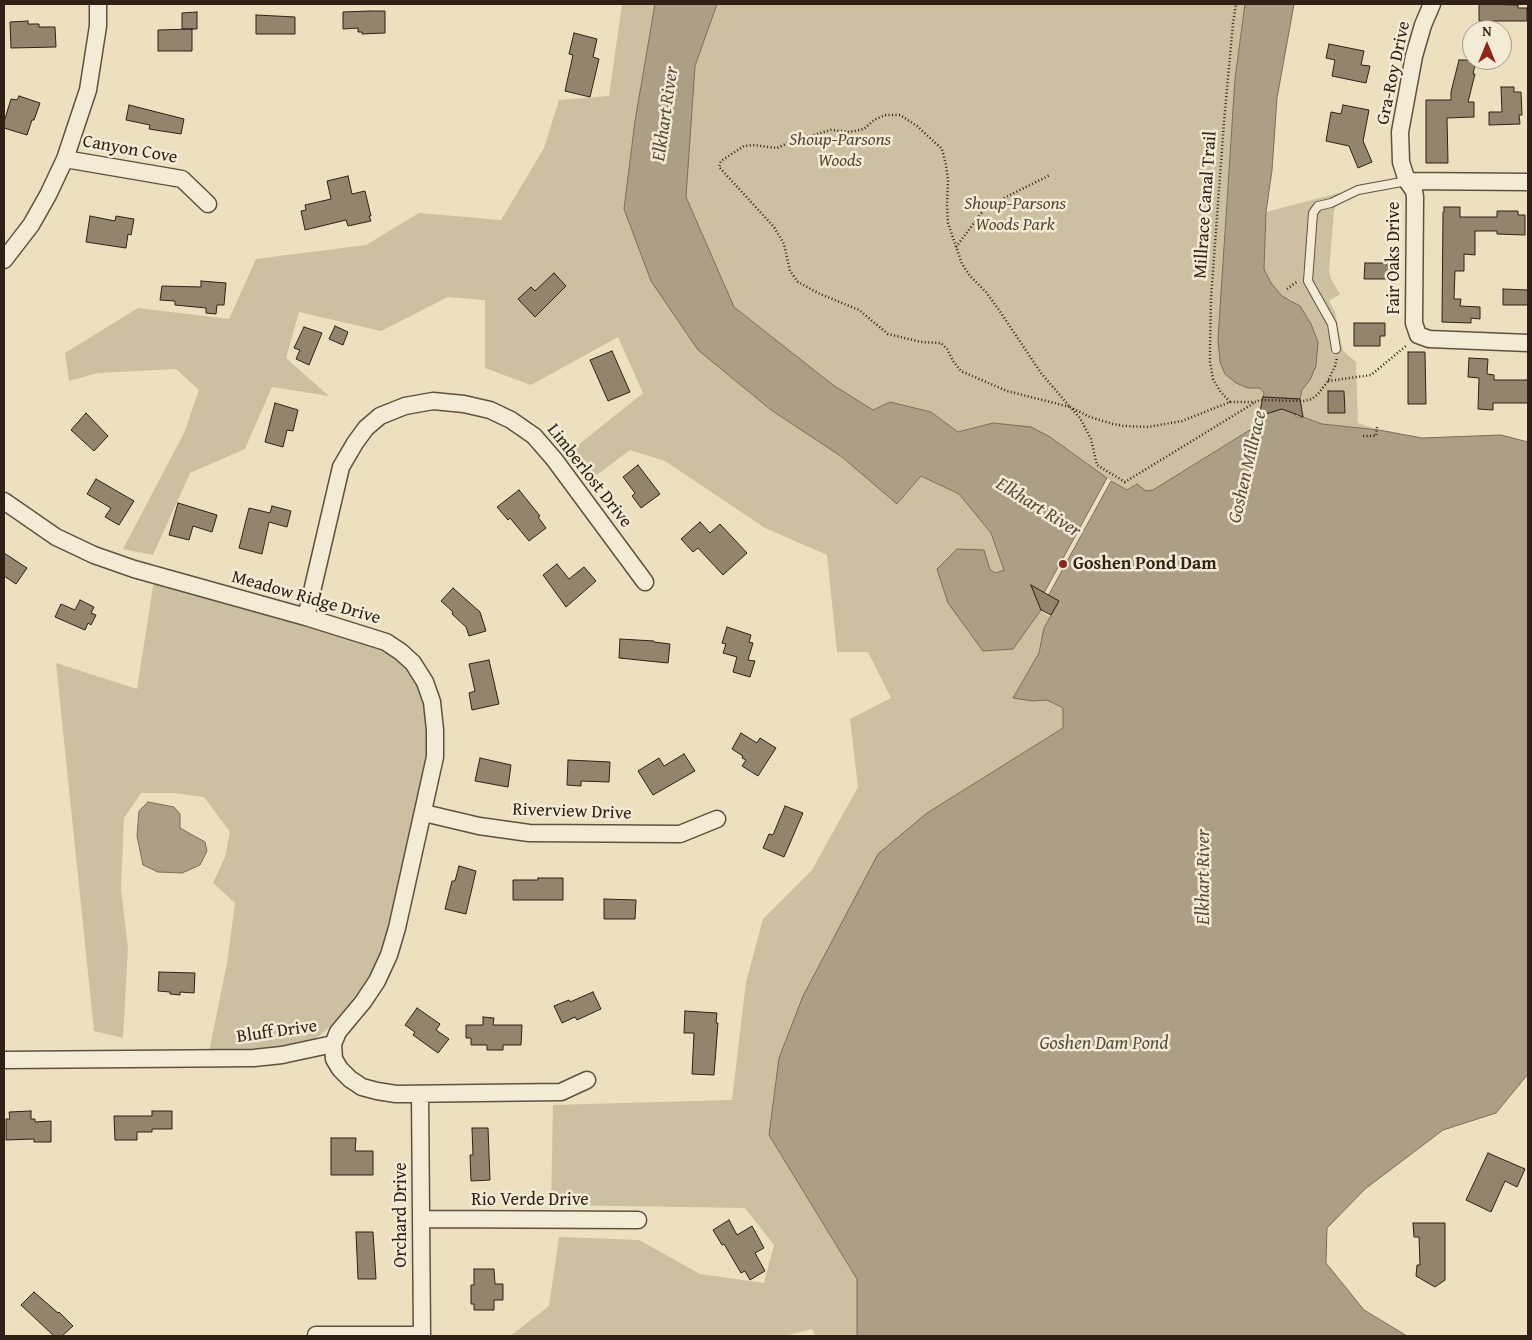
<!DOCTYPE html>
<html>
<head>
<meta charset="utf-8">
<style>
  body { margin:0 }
  #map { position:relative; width:1532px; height:1340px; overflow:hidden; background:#ece0be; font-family:"Gentium Book Plus",serif }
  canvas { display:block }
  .frame { position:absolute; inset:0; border:5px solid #302116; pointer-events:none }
  .north { position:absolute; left:1462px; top:20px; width:50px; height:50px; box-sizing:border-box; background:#f3ebd5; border:1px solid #a59a89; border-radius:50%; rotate:0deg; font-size:14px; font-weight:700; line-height:20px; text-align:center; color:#302116 }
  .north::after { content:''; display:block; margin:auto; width:18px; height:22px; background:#8f2418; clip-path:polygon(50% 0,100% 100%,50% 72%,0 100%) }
</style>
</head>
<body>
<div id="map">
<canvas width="1532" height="1340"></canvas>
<div class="frame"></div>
<div class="north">N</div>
</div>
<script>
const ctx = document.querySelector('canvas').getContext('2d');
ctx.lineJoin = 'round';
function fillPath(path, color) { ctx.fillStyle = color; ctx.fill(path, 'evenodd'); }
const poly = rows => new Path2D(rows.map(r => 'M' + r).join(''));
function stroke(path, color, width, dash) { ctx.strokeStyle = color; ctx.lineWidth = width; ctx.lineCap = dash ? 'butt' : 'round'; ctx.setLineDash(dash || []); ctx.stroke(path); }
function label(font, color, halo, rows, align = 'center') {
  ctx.font = font + ' "Gentium Book Plus",serif'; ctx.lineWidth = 5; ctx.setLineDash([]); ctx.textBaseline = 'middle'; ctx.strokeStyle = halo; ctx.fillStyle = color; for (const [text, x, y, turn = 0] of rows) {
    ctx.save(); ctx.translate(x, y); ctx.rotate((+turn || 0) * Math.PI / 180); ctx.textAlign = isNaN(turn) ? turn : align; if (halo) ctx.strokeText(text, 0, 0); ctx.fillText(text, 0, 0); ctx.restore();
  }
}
const green = poly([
  [622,4,655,4,635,121,624,209,698,350,771,410,842,457,898,504,921,476,959,494,991,533,1004,570,996,573,990,570,980,646,983,651,1012,649,1040,611,1050,617,1044,628,1039,653,1013,698,1032,701,1047,700,1064,708,1063,728,927,813,769,1135,857,1279,857,1336,815,1336,812,1329,785,1336,510,1336,549,1306,559,1237,639,1240,700,1274,764,1283,774,1245,745,1208,551,1205,553,1105,732,1100,746,982,763,919,812,870,858,787,850,719,891,698,868,652,837,652,827,555,765,528,665,461,630,450,590,480,573,449,643,393,618,337,531,385,485,368,485,300,448,297,381,331,299,312,286,358,329,396,272,387,245,449,190,473,153,555,123,549,184,433,199,390,176,369,97,373,69,381,65,353,138,308,229,319,256,259,366,245,419,213,501,220,544,148,559,100,609,96],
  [717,4,1245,4,1235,79,1224,242,1225,374,1236,383,1248,388,1260,388,1264,394,1258,416,1265,416,1261,422,1153,490,1146,491,1137,484,1127,490,1107,478,1050,437,993,423,958,432,931,412,890,402,873,410,833,385,734,307,686,197,695,66],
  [1339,193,1334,211,1329,271,1331,279,1340,294,1329,301,1335,312,1343,351,1356,362,1358,423,1379,430,1322,424,1303,417,1300,399,1302,390,1310,380,1292,300,1282,296,1271,283,1264,269,1266,212],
  [154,580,370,644,390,654,405,667,416,683,424,700,427,716,427,757,390,927,381,955,369,980,339,1020,315,1039,303,1044,281,1049,209,1052,227,963,235,903,213,883,225,857,230,832,204,797,173,793,141,793,124,818,121,889,128,948,123,1038,94,1031,56,663,137,689]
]);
const water = poly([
  [655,4,717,4,695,66,686,197,734,307,833,385,873,410,890,402,931,412,958,432,993,423,1031,427,1050,437,1107,478,1044,593,1031,586,1041,610,1013,649,983,651,948,603,937,569,957,549,984,550,990,570,996,573,1004,570,991,533,959,494,921,476,897,504,842,457,771,410,698,350,651,281,624,209,635,121,655,4],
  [1245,4,1294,4,1277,98,1272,170,1266,212,1264,269,1271,283,1282,296,1300,306,1311,324,1318,342,1316,366,1310,380,1302,390,1300,399,1263,397,1264,393,1260,388,1248,388,1236,383,1225,374,1220,362,1218,339,1235,79,1245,4],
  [1279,409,1285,409,1295,413,1296,417,1303,417,1322,424,1379,430,1422,438,1501,435,1528,442,1528,1074,1496,1113,1443,1130,1365,1189,1327,1228,1326,1263,1364,1310,1407,1336,857,1336,857,1279,769,1135,779,1058,803,996,878,854,927,813,1063,728,1063,708,1047,700,1032,701,1013,698,1039,653,1044,628,1059,601,1048,596,1111,481,1127,490,1137,484,1146,491,1153,490,1256,426,1261,422,1268,413,1279,409],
  [148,802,174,807,180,814,180,828,205,842,207,851,200,865,182,873,158,872,143,865,137,836,139,811,148,802]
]);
const building = poly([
  [1479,4,1518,5,1518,8,1527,8,1527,21,1479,21,1479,4],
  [370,11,385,11,385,33,362,34,362,32,358,32,358,28,343,29,343,12,370,11],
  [197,12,197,29,182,29,182,13,197,12],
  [256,15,295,17,295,34,256,34,256,15],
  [28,21,28,24,39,24,39,27,55,27,56,47,11,48,10,22,28,21],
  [192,29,192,51,158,51,158,30,192,29],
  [574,33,597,39,593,57,599,59,590,97,565,91,573,55,569,54,574,33],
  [1329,44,1364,51,1361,65,1370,66,1366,83,1332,76,1335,60,1326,58,1329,44],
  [1459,60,1476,60,1473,74,1475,74,1468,102,1474,102,1474,117,1447,118,1448,163,1426,163,1426,100,1451,100,1451,92,1459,60],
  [1501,87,1514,87,1514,92,1521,92,1522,115,1519,115,1520,124,1489,125,1489,112,1502,112,1501,87],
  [19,96,40,103,34,120,32,120,27,135,4,128,4,122,11,99,17,100,19,96],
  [129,105,184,119,181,134,149,129,150,125,126,120,129,105],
  [1343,105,1369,110,1363,141,1372,162,1358,168,1349,146,1326,141,1331,112,1341,114,1343,105],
  [348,176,352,194,365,191,371,216,369,216,371,221,348,226,346,220,305,230,301,211,306,210,305,205,331,199,327,181,348,176],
  [1444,207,1460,207,1460,217,1497,217,1497,211,1518,211,1518,215,1525,215,1525,235,1497,234,1497,231,1475,231,1475,255,1464,254,1464,271,1455,271,1454,299,1461,299,1460,306,1480,307,1480,319,1471,318,1471,323,1442,322,1443,212,1444,212,1444,207],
  [90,216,115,221,116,216,134,219,131,235,128,234,126,248,86,242,90,216],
  [1365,263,1387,263,1387,266,1391,266,1391,279,1364,279,1365,263],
  [554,273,566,286,535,317,518,299,531,287,535,291,554,273],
  [201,281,226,283,224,305,217,305,216,314,206,313,206,308,175,305,175,301,160,300,162,286,201,287,201,281],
  [1503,289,1528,290,1528,305,1503,305,1503,289],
  [1354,323,1385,323,1385,336,1380,336,1380,346,1354,346,1354,323],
  [335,326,348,332,343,345,329,339,335,326],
  [304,327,322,333,309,365,296,359,300,350,294,348,304,327],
  [612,351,630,392,608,401,590,360,612,351],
  [1408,352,1425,352,1426,404,1408,404,1408,352],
  [1469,358,1488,359,1487,374,1494,375,1494,380,1528,380,1528,403,1493,403,1493,410,1478,409,1479,378,1468,377,1469,358],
  [1328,391,1344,391,1345,413,1328,413,1328,391],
  [1263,397,1300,399,1303,417,1282,409,1259,416,1263,397],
  [275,403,298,410,293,431,287,430,283,447,265,442,275,403],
  [86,413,108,436,94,451,71,430,86,413],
  [638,465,660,494,641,508,632,496,635,493,623,477,638,465],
  [96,479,134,501,119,525,105,517,111,508,87,494,96,479],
  [519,490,540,516,538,517,546,528,529,541,510,518,508,520,497,507,519,490],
  [178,503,217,515,212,532,193,526,189,540,169,535,178,503],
  [272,506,291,511,287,527,269,522,262,554,239,548,249,508,270,513,272,506],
  [700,522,710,533,720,524,747,553,723,575,698,548,693,552,681,539,700,522],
  [4,553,27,568,16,584,4,576,4,553],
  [557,564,569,579,584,567,596,581,566,607,543,575,557,564],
  [1031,585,1059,601,1051,615,1041,610,1031,585],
  [453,588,480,612,486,631,469,636,466,627,452,614,453,612,441,601,453,588],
  [80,600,94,607,91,613,96,615,91,625,88,623,85,630,55,617,61,604,75,610,80,600],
  [727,627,751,635,749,642,753,643,748,660,755,661,750,677,733,672,737,657,723,653,726,644,722,643,727,627],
  [620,639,654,641,654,642,670,644,668,663,619,658,620,639],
  [489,660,499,704,472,710,469,693,475,691,469,664,489,660],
  [741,733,757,743,760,738,776,748,758,776,742,766,746,760,742,758,743,756,732,749,741,733],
  [684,754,695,771,653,795,638,771,659,758,664,766,684,754],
  [480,758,511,765,508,787,475,781,480,758],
  [568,760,610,762,609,782,581,781,581,786,567,785,568,760],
  [785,806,803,813,784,857,763,848,769,834,773,835,785,806],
  [459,866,476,871,466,914,445,909,452,881,455,881,459,866],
  [538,878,563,878,563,900,513,900,513,880,538,880,538,878],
  [604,899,636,900,635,919,604,919,604,899],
  [159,972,195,973,194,993,180,992,180,995,170,994,170,992,158,991,159,972],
  [593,992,601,1009,577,1020,575,1017,562,1023,554,1006,569,1000,570,1002,593,992],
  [417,1008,440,1024,436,1030,449,1039,438,1053,413,1035,415,1032,405,1025,417,1008],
  [685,1011,717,1013,716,1023,718,1023,714,1075,692,1074,694,1033,684,1033,685,1011],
  [483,1017,494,1018,493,1025,522,1025,521,1045,503,1045,503,1050,487,1050,487,1045,471,1045,471,1038,466,1038,466,1025,483,1025,483,1017],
  [31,1111,31,1119,35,1119,35,1122,51,1121,51,1142,34,1142,34,1139,6,1140,6,1119,10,1119,9,1112,31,1111],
  [152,1111,172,1111,172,1129,152,1129,152,1132,137,1132,137,1140,115,1140,114,1116,152,1116,152,1111],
  [472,1128,488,1128,490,1180,471,1181,470,1155,473,1155,472,1128],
  [331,1138,356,1138,355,1151,373,1151,373,1175,331,1175,331,1138],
  [1488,1153,1525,1169,1517,1187,1505,1181,1491,1212,1466,1200,1488,1153],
  [729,1220,737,1235,752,1226,764,1248,755,1253,765,1271,750,1280,745,1271,741,1273,724,1244,722,1245,713,1230,729,1220],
  [1413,1223,1445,1223,1445,1280,1435,1287,1416,1276,1417,1265,1420,1265,1419,1237,1414,1237,1413,1223],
  [356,1232,373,1232,376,1279,358,1279,356,1232],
  [474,1269,494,1269,495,1284,503,1284,503,1300,494,1300,494,1310,474,1310,474,1304,471,1304,471,1285,474,1285,474,1269],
  [34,1292,58,1313,59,1312,73,1326,62,1336,54,1336,21,1305,34,1292]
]);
const path = poly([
  [885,115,900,115,908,120,917,126,942,149,946,165,948,181,947,206,948,223,962,264,970,276,986,292,999,310,1041,373,1070,407,1007,391,961,371,953,361,947,349,941,343,921,342,888,334,859,310,820,294,798,282,790,271,784,244,774,227,719,167,721,161,744,146,753,145,777,148,792,141,831,130,849,132,864,129,874,120,885,115],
  [956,247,986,207,1050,175],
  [1287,289,1298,281],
  [1328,381,1371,375,1407,345],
  [1230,402,1220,391,1213,379,1210,362,1210,347,1211,298,1224,122,1233,23,1236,4],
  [1070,407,1090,417,1113,424,1124,426,1148,427,1182,421,1230,402,1256,402,1260,400,1304,401,1312,399,1318,394,1328,381,1335,366,1337,358],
  [1072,409,1080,418,1091,439,1097,465,1125,482,1254,403],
  [1363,436,1376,436,1377,427]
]);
const lane = poly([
  [1336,349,1332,324,1308,281,1313,213,1318,206,1331,203,1358,190,1407,181]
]);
const street = poly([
  [1432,4,1423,25,1414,56,1400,132,1401,162,1407,181,1414,191,1415,197,1414,323,1418,335,1429,339,1528,343],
  [65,159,182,179,208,204],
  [1407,181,1528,182],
  [4,260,31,225,48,195,65,159,88,90,98,26,98,4],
  [4,501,56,537,94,555,134,569,306,617,386,642,401,652,413,663,425,682,432,702,435,730,435,757,397,928,389,955,377,981,363,1002,338,1032,333,1044],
  [306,617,341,467,355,443,366,428,380,416,405,406,433,401,464,404,490,410,511,420,534,436,554,459,645,582],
  [424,813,479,826,529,833,680,834,717,819],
  [4,1060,254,1058,282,1055,333,1044,334,1059,340,1069,350,1079,362,1087,377,1091,396,1094,561,1092,587,1080],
  [420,1094,422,1336],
  [422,1219,638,1220],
  [316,1335,422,1335]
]);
const markers = [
  [1063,564,5,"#8f2418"]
];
const streetNames = [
  ["Gra-Roy Drive",1394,73,-78],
  ["Canyon Cove",130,150,10],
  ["Millrace Canal Trail",1206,205,-86],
  ["Fair Oaks Drive",1394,258,-90],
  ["Limberlost Drive",589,476,52],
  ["Meadow Ridge Drive",306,598,16],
  ["Riverview Drive",572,812,2],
  ["Bluff Drive",277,1032,-8],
  ["Rio Verde Drive",530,1200],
  ["Orchard Drive",401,1215,-90]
];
const parkNames = [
  ["Shoup-Parsons",840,140],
  ["Woods",840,161],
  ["Shoup-Parsons",1015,204],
  ["Woods Park",1015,225]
];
const poiNames = [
  ["Goshen Pond Dam",1073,564]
];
const waterNames = [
  ["Elkhart River",666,114,-82],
  ["Goshen Millrace",1248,467,-77],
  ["Elkhart River",1038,508,32],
  ["Elkhart River",1204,877,-90],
  ["Goshen Dam Pond",1104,1044]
];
fillPath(green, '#ccc0a1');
fillPath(water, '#ac9f85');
stroke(water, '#7a6d59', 1);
fillPath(building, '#92846d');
stroke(building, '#302116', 1);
stroke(lane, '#5f5140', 10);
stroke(street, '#5f5140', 19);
stroke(path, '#302116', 2.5, [1, 2.5]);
stroke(lane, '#f3ebd5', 8);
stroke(street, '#f3ebd5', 16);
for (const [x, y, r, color] of markers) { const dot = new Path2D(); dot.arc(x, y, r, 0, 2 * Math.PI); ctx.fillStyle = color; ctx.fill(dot); stroke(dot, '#f3ebd5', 2); }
label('18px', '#302116', '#f3ebd5', streetNames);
label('italic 18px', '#574939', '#f3ebd5', parkNames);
label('bold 18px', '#302116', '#f3ebd5', poiNames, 'left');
label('italic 19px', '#5b4d3d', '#f3ebd5', waterNames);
</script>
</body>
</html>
